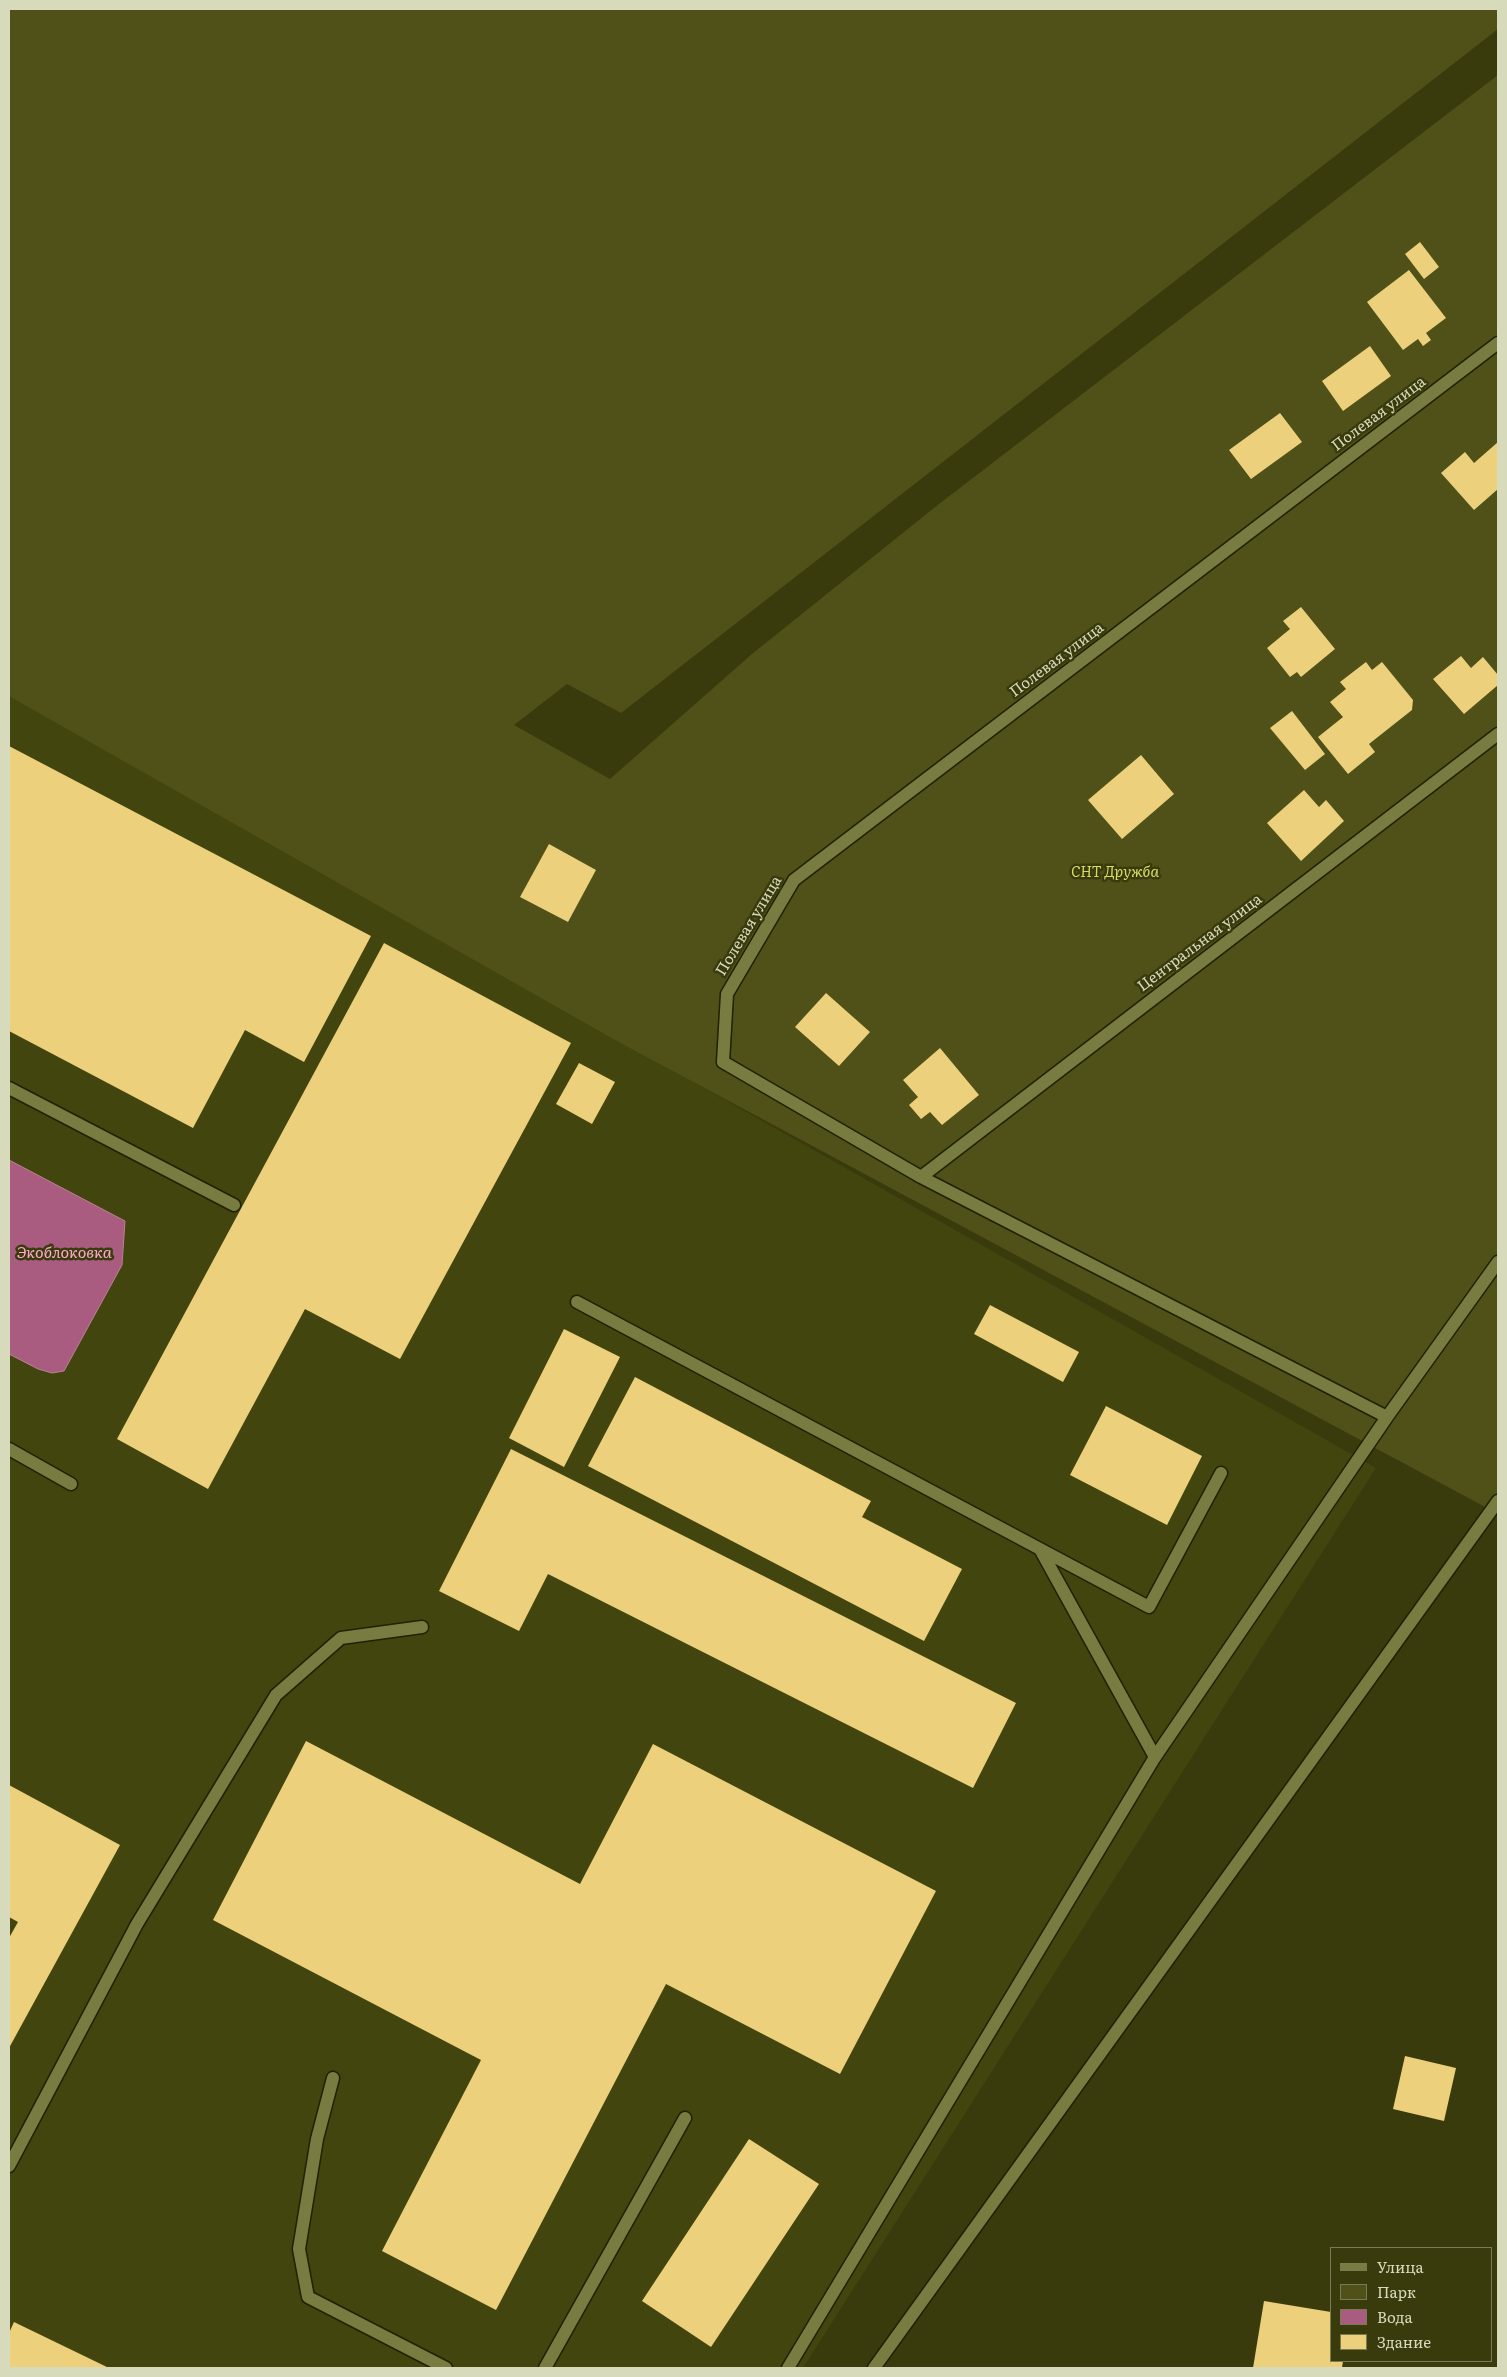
<!DOCTYPE html>
<html>
<head>
<meta charset="utf-8">
<style>
  body { margin:0 }
  #map { position:relative; width:1507px; height:2377px; overflow:hidden; background:#3a3b0d; font-family:Literata,serif }
  canvas { display:block }
  .frame { position:absolute; inset:0; border:10px solid #d7dabb; pointer-events:none }
  .legend { position:absolute; left:1330px; top:2247px; width:162px; height:115px; box-sizing:border-box; background:#3a3b0d; border:1px solid #797b53; margin:0; padding:6px 9px; list-style:none; font-size:15px; color:#d7dabb }
  .legend li { display:flex; align-items:center; gap:10px; height:25px }
  .legend b { width:25px; border:1px solid #797b53 }
</style>
</head>
<body>
<div id="map">
<canvas width="1507" height="2377"></canvas>
<div class="frame"></div>
<ul class="legend">
<li><b style="height:6px;background:#797c41"></b>Улица</li>
<li><b style="height:14px;background:#4f5119"></b>Парк</li>
<li><b style="height:14px;background:#a95c80"></b>Вода</li>
<li><b style="height:14px;background:#ecd07b"></b>Здание</li>
</ul>
</div>
<script>
const ctx = document.querySelector('canvas').getContext('2d');
ctx.lineJoin = 'round';
function fillPath(path, color) { ctx.fillStyle = color; ctx.fill(path, 'evenodd'); }
const poly = rows => new Path2D(rows.map(r => 'M' + r).join(''));
function stroke(path, color, width, dash) { ctx.strokeStyle = color; ctx.lineWidth = width; ctx.lineCap = dash ? 'butt' : 'round'; ctx.setLineDash(dash || []); ctx.stroke(path); }
function label(font, color, halo, rows, align = 'center') {
  ctx.font = font + ' Literata,serif'; ctx.lineWidth = 5; ctx.setLineDash([]); ctx.textBaseline = 'middle'; ctx.strokeStyle = halo; ctx.fillStyle = color; for (const [text, x, y, turn = 0] of rows) {
    ctx.save(); ctx.translate(x, y); ctx.rotate((+turn || 0) * Math.PI / 180); ctx.textAlign = isNaN(turn) ? turn : align; if (halo) ctx.strokeText(text, 0, 0); ctx.fillText(text, 0, 0); ctx.restore();
  }
}
const built = poly([
  [9,695,1376,1468,803,2368,9,2368]
]);
const green = poly([
  [9,9,1498,9,1498,29,621,713,567,684,514,725,610,779,752,654,939,504,1498,75,1498,1497,1489,1509,615,1040,9,696]
]);
const water = poly([
  [9,1160,125,1221,122,1265,64,1371,52,1373,38,1369,9,1354,9,1160]
]);
const building = poly([
  [1420,242,1439,267,1424,279,1405,254],
  [1409,270,1446,318,1426,333,1431,340,1423,346,1418,339,1403,350,1367,302],
  [1370,346,1391,376,1343,411,1322,381],
  [1280,413,1302,442,1251,479,1229,450],
  [1498,442,1498,489,1474,510,1441,473,1465,452,1474,463],
  [1301,607,1335,649,1301,677,1297,672,1290,677,1267,648,1290,629,1283,621],
  [1461,656,1471,668,1483,657,1498,675,1498,685,1464,714,1433,679],
  [1366,662,1372,670,1382,662,1413,700,1412,710,1369,744,1375,752,1348,774,1318,737,1343,717,1330,702,1346,689,1340,682],
  [1292,711,1325,754,1305,770,1270,728],
  [9,746,371,936,304,1062,245,1030,193,1128,9,1031],
  [1141,755,1174,794,1122,839,1088,800],
  [1304,790,1319,807,1326,800,1344,821,1301,861,1267,823],
  [549,844,596,870,568,922,520,897],
  [384,943,571,1043,400,1359,305,1309,208,1489,117,1439],
  [826,993,870,1032,839,1066,795,1027],
  [940,1048,979,1095,942,1125,930,1112,921,1119,909,1105,918,1097,903,1080],
  [579,1063,615,1082,592,1124,556,1104],
  [990,1305,1079,1352,1063,1382,974,1334],
  [564,1329,620,1357,564,1467,509,1438],
  [635,1377,871,1501,862,1517,962,1569,924,1641,588,1466],
  [1106,1406,1202,1456,1167,1525,1070,1475],
  [511,1449,1016,1703,973,1788,548,1574,519,1631,439,1591],
  [306,1741,580,1884,653,1744,936,1891,840,2074,666,1984,496,2310,382,2251,481,2060,213,1920],
  [9,1785,120,1845,9,2048,9,1938,18,1922,9,1917],
  [1405,2056,1456,2068,1444,2121,1393,2109],
  [749,2139,819,2184,711,2347,642,2301],
  [1264,2301,1331,2312,1331,2361,1343,2361,1342,2368,1253,2368],
  [14,2322,109,2368,9,2368,9,2333]
]);
const lane = poly([
  [9,1088,234,1205],
  [577,1302,1040,1549,1155,1757],
  [9,1449,71,1484],
  [1040,1549,1149,1607,1221,1473],
  [333,2078,317,2139,299,2249,308,2297,446,2368],
  [9,2166,137,1924,276,1695,341,1638,422,1627],
  [545,2368,685,2118]
]);
const street = poly([
  [921,1177,1498,734],
  [1387,1417,1498,1262],
  [788,2368,1155,1757,1387,1417,921,1177,723,1062,727,994,794,880,1498,343],
  [874,2368,1498,1501]
]);
const streetNames = [
  ["Полевая улица",1379,414,-37],
  ["Полевая улица",1057,660,-37],
  ["Полевая улица",749,926,-59],
  ["Центральная улица",1200,943,-37]
];
const parkNames = [
  ["СНТ Дружба",1115,873]
];
const waterNames = [
  ["Экоблоковка",64,1253]
];
fillPath(built, '#43450f');
fillPath(green, '#4f5119');
fillPath(water, '#a95c80');
stroke(water, '#b78292', 1);
fillPath(building, '#ecd07b');
stroke(lane, '#202203', 15);
stroke(street, '#202203', 15);
stroke(lane, '#797c41', 12);
stroke(street, '#797c41', 12);
label('15px', '#d7dabb', '#3a3b0d', streetNames);
label('italic 15px', '#d6dc68', '#3a3b0d', parkNames);
label('italic 16px', '#ffa8ce', '#3a3b0d', waterNames);
</script>
</body>
</html>
